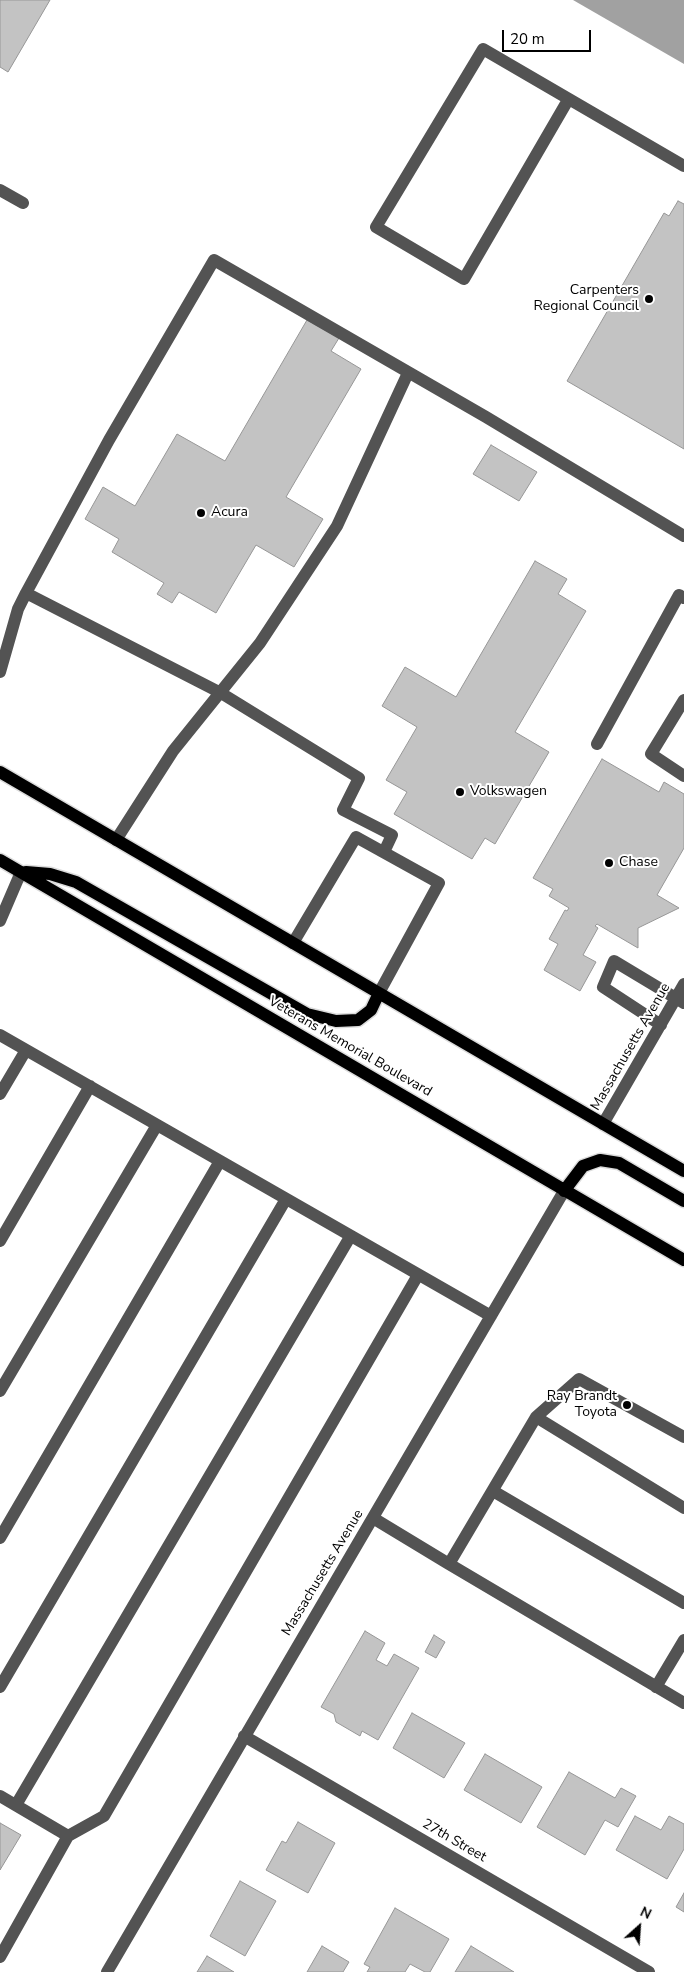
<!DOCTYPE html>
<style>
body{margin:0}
#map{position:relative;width:684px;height:1972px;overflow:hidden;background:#fff;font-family:"Nunito Sans",sans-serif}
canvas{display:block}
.north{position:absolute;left:614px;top:1902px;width:50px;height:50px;-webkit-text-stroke:4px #fff;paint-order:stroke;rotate:26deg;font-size:14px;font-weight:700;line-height:20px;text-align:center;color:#000}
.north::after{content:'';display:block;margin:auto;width:18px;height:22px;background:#000;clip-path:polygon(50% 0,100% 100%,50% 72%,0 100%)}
.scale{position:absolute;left:502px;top:30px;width:89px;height:22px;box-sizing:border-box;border:2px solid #000;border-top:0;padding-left:6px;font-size:15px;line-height:18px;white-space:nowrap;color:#000;-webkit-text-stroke:4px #fff;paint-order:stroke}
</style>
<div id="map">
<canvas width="684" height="1972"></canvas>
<div class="north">N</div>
<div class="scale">20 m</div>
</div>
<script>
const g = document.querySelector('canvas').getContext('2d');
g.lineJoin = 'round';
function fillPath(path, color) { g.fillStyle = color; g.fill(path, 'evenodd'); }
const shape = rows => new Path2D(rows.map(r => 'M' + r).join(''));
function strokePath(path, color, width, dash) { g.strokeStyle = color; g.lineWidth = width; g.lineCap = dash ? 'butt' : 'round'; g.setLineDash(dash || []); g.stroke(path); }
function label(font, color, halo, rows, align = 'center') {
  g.font = font + ' "Nunito Sans",sans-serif'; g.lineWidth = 4; g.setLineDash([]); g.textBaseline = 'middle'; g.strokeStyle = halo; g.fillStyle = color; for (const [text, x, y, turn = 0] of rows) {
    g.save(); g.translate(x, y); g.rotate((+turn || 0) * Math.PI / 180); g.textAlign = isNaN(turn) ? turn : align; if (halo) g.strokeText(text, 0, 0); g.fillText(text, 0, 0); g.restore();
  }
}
fillPath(shape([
 [573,0,684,0,684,64]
]), '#a1a1a1');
const building = shape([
 [0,0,50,0,8,72,0,67,0,0],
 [678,201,684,204,684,449,567,381,664,213,669,216,678,201],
 [307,320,339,338,331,351,361,369,286,497,323,519,294,567,256,545,216,613,179,592,172,603,157,594,164,583,112,552,119,539,85,519,103,487,135,506,177,434,225,461,307,320],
 [491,445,537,472,519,501,473,474,491,445],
 [535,561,567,579,558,594,586,611,515,732,549,752,495,844,485,838,472,859,394,814,407,792,386,780,417,727,382,706,405,667,456,697,535,561],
 [602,759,659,792,664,782,684,794,684,848,657,895,679,908,638,928,638,948,597,924,595,926,598,928,583,955,596,962,580,991,544,970,558,944,549,939,565,910,567,911,569,908,549,896,553,889,533,878,602,759],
 [365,1631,385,1643,376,1660,387,1666,394,1654,419,1668,378,1740,362,1731,360,1736,336,1722,334,1714,321,1707,365,1631],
 [434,1635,445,1642,436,1658,425,1652,434,1635],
 [412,1713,465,1743,444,1778,393,1748,412,1713],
 [485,1754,542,1787,521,1823,464,1790,485,1754],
 [569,1772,615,1798,621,1788,636,1796,618,1827,605,1820,585,1855,537,1827,569,1772],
 [635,1816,661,1830,669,1816,684,1824,684,1849,667,1879,616,1850,635,1816],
 [298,1822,335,1843,308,1893,266,1870,282,1841,286,1843,298,1822],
 [0,1823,21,1835,0,1870,0,1823],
 [240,1881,276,1901,245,1956,210,1936,240,1881],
 [684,1893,684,1912,676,1907,684,1893],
 [395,1908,449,1939,430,1972,425,1972,410,1964,405,1972,367,1972,370,1967,364,1964,395,1908],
 [322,1946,349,1962,343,1972,307,1972,322,1946],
 [471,1946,514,1972,455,1972,471,1946],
 [207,1956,234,1972,197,1972,207,1956]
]);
fillPath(building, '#c3c3c3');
strokePath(building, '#979797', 1);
const major = shape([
 [0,772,684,1171],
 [0,860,684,1260],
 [26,872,50,874,76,882,307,1014,336,1021,358,1020,371,1010,379,993],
 [564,1191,583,1166,600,1160,619,1163,684,1201]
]);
strokePath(major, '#dbdbdb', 15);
strokePath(shape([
 [568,100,464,279,376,227,483,49,684,166],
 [0,190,23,203],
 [26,593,221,693,359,778,343,810,392,835,384,852],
 [0,672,18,609,26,593,109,440,214,260,486,417,684,536],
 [684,700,651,754,684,776],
 [597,744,679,595,684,598],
 [116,840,173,751,260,643,337,526,408,373],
 [0,921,21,872],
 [293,943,356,837,439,883,379,993],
 [661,1025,603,987,614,961,684,1003],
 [0,1035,491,1316],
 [0,1094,26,1050],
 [603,1124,684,984],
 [0,1241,90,1086],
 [0,1391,157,1125],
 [536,1417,684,1508],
 [684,1437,579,1379,536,1417,449,1564,684,1703],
 [493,1491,684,1603],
 [373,1518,449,1564],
 [0,1538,220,1161],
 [0,1687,286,1199],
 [656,1687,684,1640],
 [244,1736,649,1972],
 [0,1796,68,1836],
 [16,1805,350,1237],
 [0,1957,68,1836,104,1816,418,1275],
 [107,1972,564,1191]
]), '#535353', 12);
strokePath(major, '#000', 12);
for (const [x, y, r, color] of [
 [649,299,5,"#000"],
 [201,513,5,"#000"],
 [460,792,5,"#000"],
 [609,863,5,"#000"],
 [627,1405,5,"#000"]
]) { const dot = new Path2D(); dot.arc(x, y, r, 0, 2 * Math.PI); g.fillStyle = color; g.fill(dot); strokePath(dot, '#fff', 2); }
label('14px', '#000', '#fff', [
 ["Carpenters",639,291,"right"],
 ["Regional Council",639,307,"right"],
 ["Acura",211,513],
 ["Volkswagen",470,792],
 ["Chase",619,863],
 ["Ray Brandt",617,1397,"right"],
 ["Toyota",617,1413,"right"]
], 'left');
label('14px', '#000', '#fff', [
 ["Veterans Memorial Boulevard",350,1047,30],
 ["Massachusetts Avenue",631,1047,-60],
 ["Massachusetts Avenue",323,1573,-59],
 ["27th Street",454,1841,30]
]);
</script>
